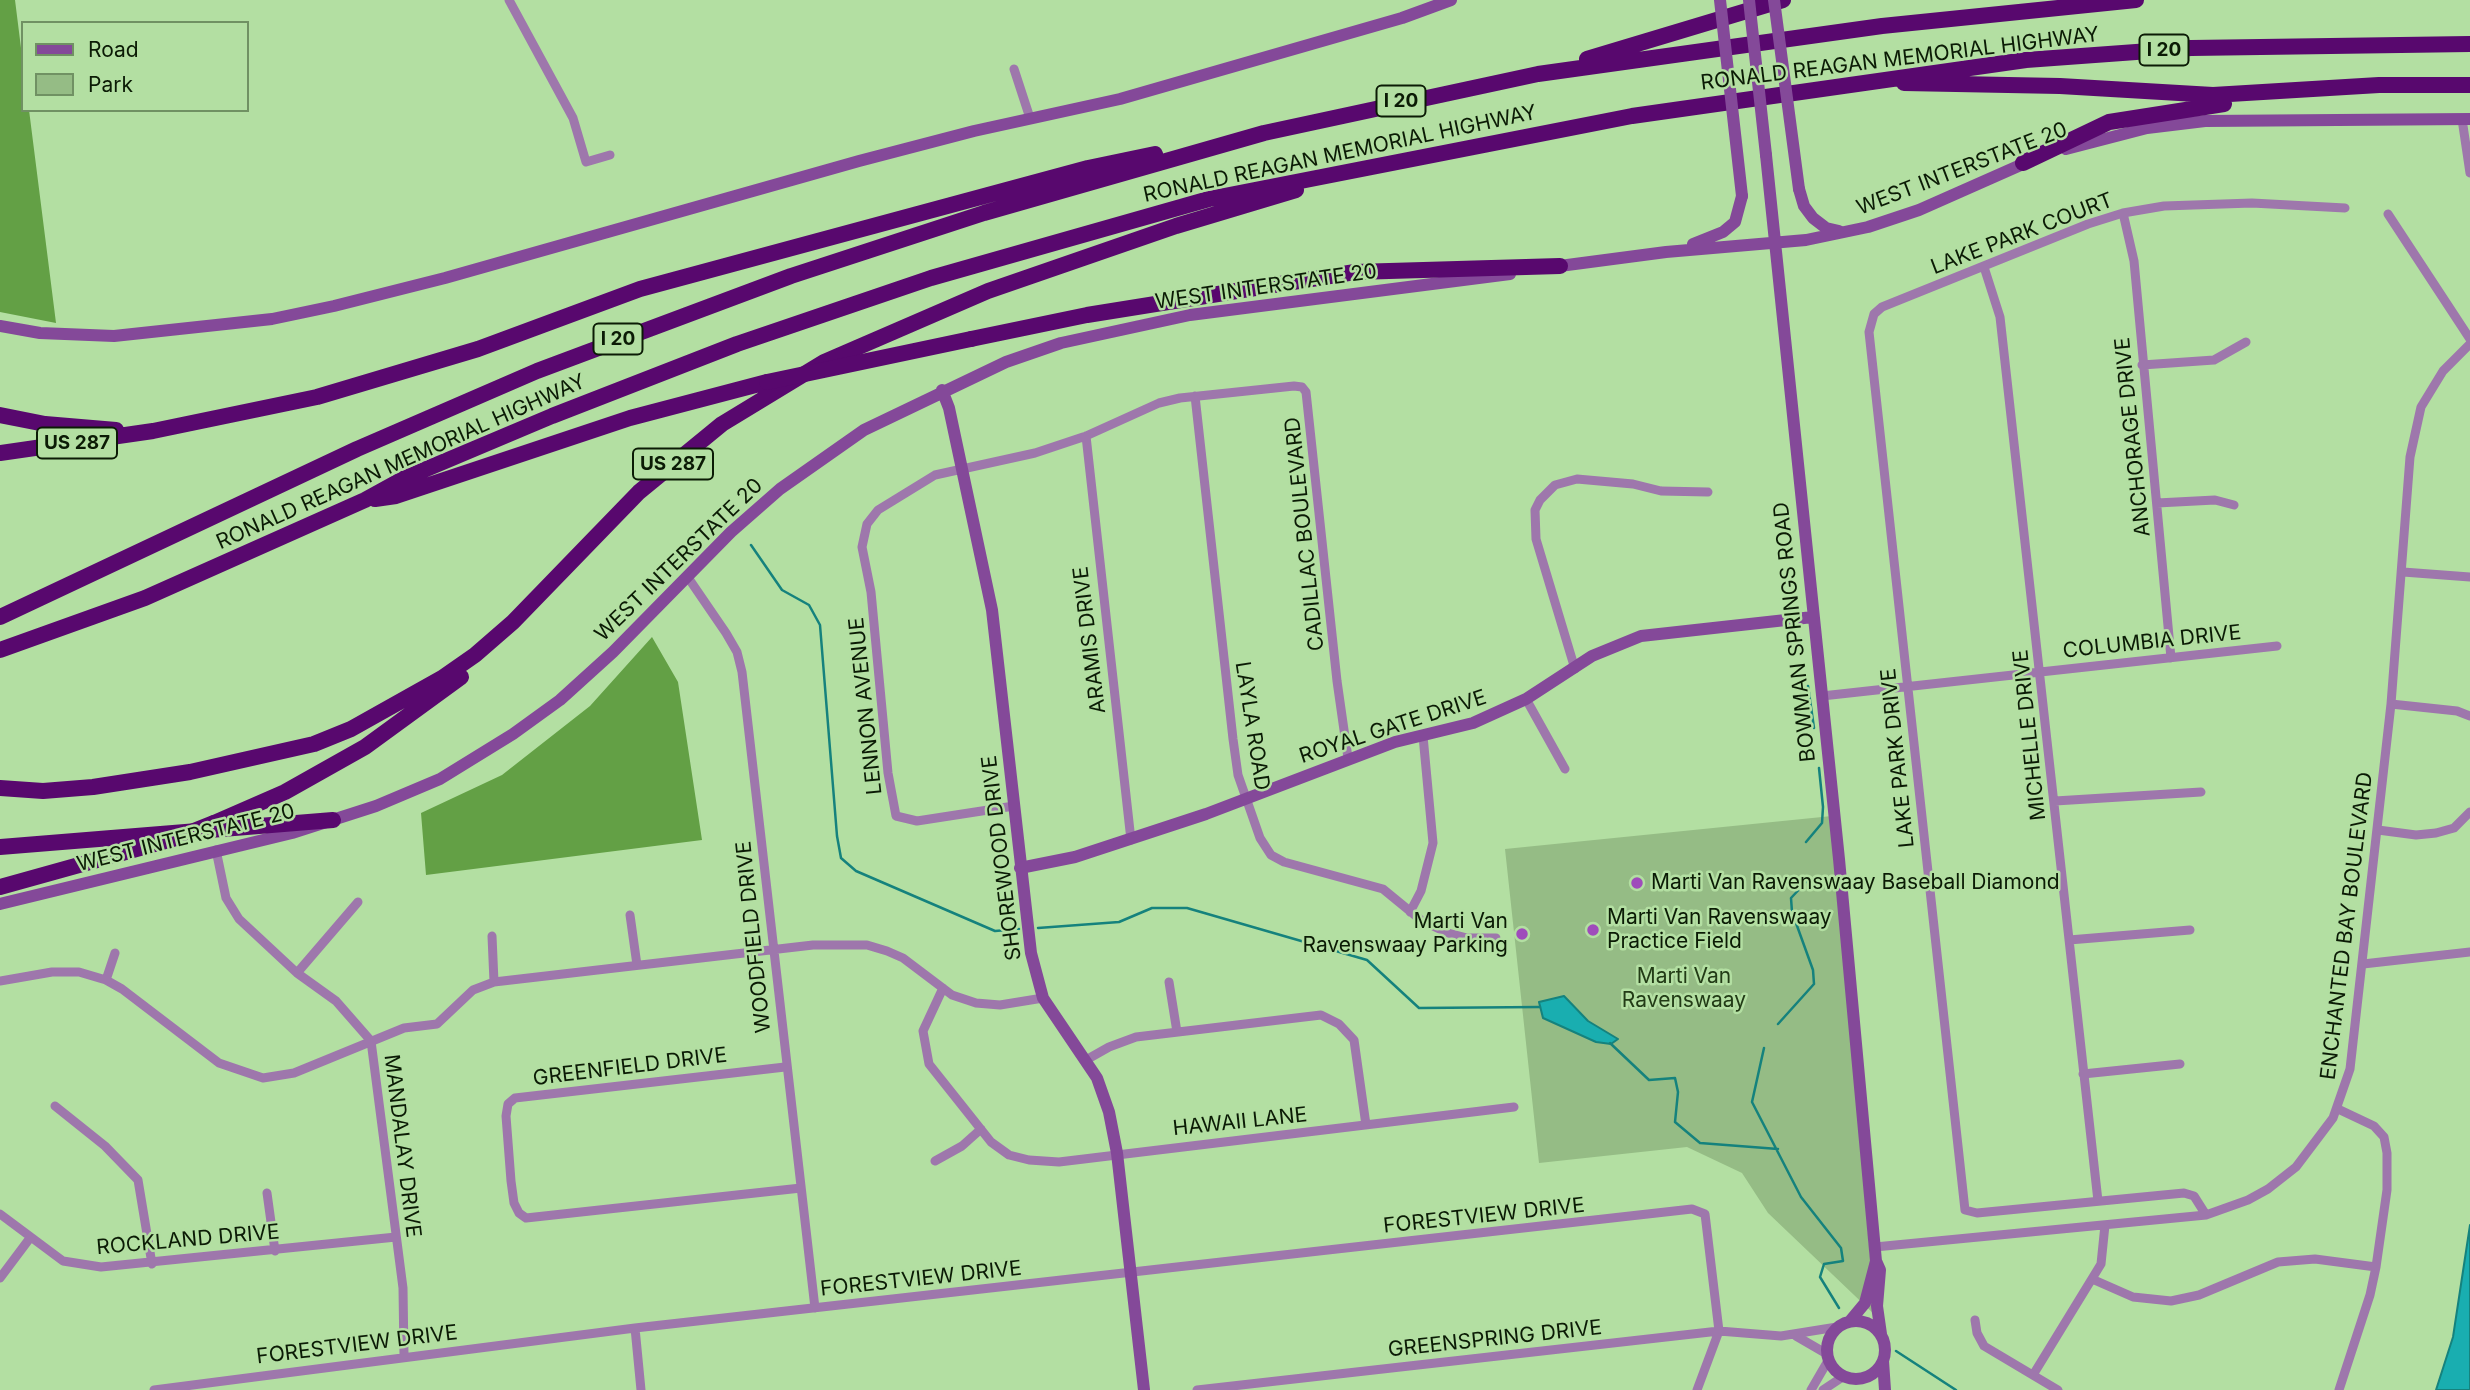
<!DOCTYPE html>
<style>
body{margin:0}
#map{position:relative;width:2470px;height:1390px;overflow:hidden;background:#b3dfa2;font-family:Inter,sans-serif}
canvas{display:block}
.legend{position:absolute;left:21px;top:21px;width:228px;height:91px;box-sizing:border-box;background:#b3dfa2;border:2px solid #709163;margin:0;padding:9px 12px;list-style:none;font-size:21px;color:#0b1b05}
.legend li{display:flex;align-items:center;gap:14px;height:35px}
.legend b{width:35px;border:2px solid #709163}
</style>
<div id="map">
<canvas width="2470" height="1390"></canvas>
<ul class="legend">
<li><b style="height:9px;background:#844999"></b>Road</li>
<li><b style="height:19px;background:#95bc85"></b>Park</li>
</ul>
</div>
<script>
const g = document.querySelector('canvas').getContext('2d');
g.lineJoin = 'round';
function fillPath(path, color) { g.fillStyle = color; g.fill(path, 'evenodd'); }
const shape = rows => new Path2D(rows.map(r => 'M' + r).join(''));
function strokePath(path, color, width, dash) { g.strokeStyle = color; g.lineWidth = width; g.lineCap = dash ? 'butt' : 'round'; g.setLineDash(dash || []); g.stroke(path); }
function label(font, color, halo, rows, align = 'center') {
  g.font = font + ' Inter,sans-serif'; g.lineWidth = 5; g.setLineDash([]); g.textBaseline = 'middle'; g.strokeStyle = halo; g.fillStyle = color; for (const [text, x, y, turn = 0] of rows) {
    g.save(); g.translate(x, y); g.rotate((+turn || 0) * Math.PI / 180); g.textAlign = isNaN(turn) ? turn : align; if (halo) g.strokeText(text, 0, 0); g.fillText(text, 0, 0); g.restore();
  }
}
fillPath(shape([
 [1832,816,1875,1315,1768,1213,1742,1173,1687,1147,1539,1163,1505,849]
]), '#95bc85');
fillPath(shape([
 [0,0,15,0,23,64,23,110,29,110,56,323,0,312],
 [652,637,678,682,702,840,426,875,421,813,502,775,590,706]
]), '#63a045');
const water = shape([
 [1564,996,1588,1021,1618,1039,1611,1044,1596,1042,1543,1018,1539,1002,1564,996],
 [2470,1225,2470,1390,2436,1390,2453,1337,2470,1225]
]);
fillPath(water, '#19aeb0');
strokePath(water, '#15827d', 2);
strokePath(shape([
 [751,545,782,590,809,605,820,625,837,836,841,858,856,871,995,931,1019,929],
 [1808,686,1814,728],
 [1806,842,1822,823,1823,807,1819,768],
 [1038,928,1119,922,1152,908,1187,908,1367,960,1419,1008,1540,1007],
 [1778,1024,1814,984,1813,970,1792,912,1791,898,1806,882],
 [1610,1043,1649,1080,1675,1078,1678,1092,1675,1122,1700,1143,1778,1149],
 [1764,1048,1752,1102,1801,1197,1841,1248,1843,1261,1824,1264,1820,1277,1839,1308],
 [1896,1351,1956,1390]
]), '#15827d', 2.5);
strokePath(shape([
 [509,0,573,118,586,162,610,155],
 [1014,69,1030,118],
 [2462,119,2470,173],
 [2123,213,2134,261,2171,658],
 [2388,214,2470,339],
 [1984,267,2000,317,2098,1201],
 [2142,365,2214,360,2246,342],
 [1195,396,1233,739,1238,775,1260,838,1271,855,1284,862,1383,889,1422,921,1448,933,1467,938,1496,938],
 [1086,436,1131,840],
 [2157,503,2215,500,2234,505],
 [2403,572,2470,577],
 [687,576,726,633,737,652,742,672,815,1308],
 [1575,669,1536,539,1535,510,1540,500,1555,485,1577,479,1633,484,1661,491,1708,492],
 [1822,696,2277,646],
 [1526,699,1565,769],
 [2391,704,2457,711,2470,716],
 [2055,801,2201,792],
 [1014,806,917,821,896,816,888,773,871,592,862,547,867,524,878,510,935,475,1035,453,1086,436,1159,403,1180,398,1294,386,1302,387,1306,392,1337,681,1348,758],
 [2378,830,2416,835,2436,833,2454,828,2470,812],
 [216,850,226,898,239,919,297,973,336,1001,371,1041,403,1288,404,1356],
 [1410,912,1421,891,1433,843,1423,736],
 [630,915,637,965],
 [492,936,494,982],
 [2069,940,2190,930],
 [2363,964,2470,952],
 [297,973,358,902],
 [106,980,115,953],
 [0,981,52,972,79,972,106,980,122,989,219,1063,263,1078,294,1073,404,1028,437,1024,473,990,494,982,813,945,867,945,887,951,903,958,952,995,976,1003,1000,1005,1043,998],
 [1169,982,1177,1032],
 [943,988,923,1031,929,1064,991,1142,1009,1155,1029,1160,1059,1162,1514,1107],
 [1086,1060,1109,1047,1136,1037,1321,1015,1339,1024,1354,1040,1366,1125],
 [785,1067,515,1098,508,1104,506,1116,511,1181,514,1203,519,1213,526,1218,801,1188],
 [2083,1074,2180,1064],
 [55,1106,105,1146,138,1180,152,1264],
 [2338,1109,2374,1126,2384,1137,2387,1153,2387,1190,2376,1267,2370,1295,2339,1390],
 [935,1161,962,1146,981,1129],
 [267,1193,275,1251],
 [0,1214,63,1261,101,1267,396,1237],
 [2206,1215,2194,1196,2184,1193,1977,1213,1965,1210,1869,332,1874,314,1882,307,2088,224,2123,213,2164,206,2252,203,2345,208],
 [1875,1247,2206,1215,2248,1200,2268,1189,2296,1167,2333,1118,2350,1069,2391,704,2410,457,2421,407,2443,371,2470,344],
 [0,1278,30,1238],
 [2092,1279,2133,1297,2171,1301,2199,1295,2278,1262,2315,1259,2376,1267],
 [1975,1320,1977,1333,1984,1346,2058,1390],
 [635,1328,641,1390],
 [1796,1336,1827,1354],
 [2033,1375,2101,1264,2105,1225],
 [154,1390,635,1328,1692,1209,1705,1214,1719,1331,1697,1390],
 [1197,1390,1719,1331,1781,1336,1837,1327],
 [1811,1390,1829,1359],
 [1823,1390,1844,1376]
]), '#9e77ac', 9);
strokePath(shape([
 [2066,149,2147,128,2205,121,2470,119],
 [1766,155,1839,859,1876,1261,1880,1270,1877,1306,1881,1334],
 [1799,189,1804,206,1813,218,1826,228,1839,231],
 [1693,244,1723,232,1735,222,1742,196],
 [1552,267,1666,252,1806,240,1868,227,1919,210,2032,160],
 [0,326,40,333,114,336,272,319,334,306,445,278,859,161,974,131,1120,99,1402,18,1451,0],
 [942,390,949,408,992,610,1031,953,1043,998,1097,1078,1109,1112,1117,1153,1144,1390],
 [1020,868,1075,857,1206,814,1395,742,1473,723,1526,699,1592,656,1641,636,1813,617],
 [0,904,292,833,376,806,440,779,513,734,560,700,613,652,731,532,780,489,864,430,1006,362,1061,343,1190,315,1510,274],
 '1827 1350a29 29 0 1 1 58 0a29 29 0 1 1-58 0Z',
 [1850,1321,1865,1303,1876,1261],
 [1883,1361,1885,1390]
]), '#844999', 12);
strokePath(shape([
 [1587,59,1783,0],
 [1904,83,2060,86,2213,95,2379,85,2470,85],
 [2023,163,2109,122,2224,104],
 [971,339,1087,315,1355,272,1560,266],
 [0,415,45,424,116,430],
 [0,453,153,431,317,397,478,349,640,289,1088,168,1155,154],
 [375,499,396,496,630,418,767,382],
 [0,617,357,449,537,371,791,276,984,213,1264,133,1538,74,1882,26,2136,0],
 [0,650,145,598,365,500,405,478,552,416,737,344,931,278,1209,199,1632,116,2026,60,2191,48,2470,44],
 [0,788,43,791,93,787,190,772,314,744,351,729,442,678,475,655,513,622,639,492,722,424,824,362,988,291,1176,226,1296,190],
 [214,823,285,792,365,747,461,677],
 [0,847,333,820],
 [0,887,176,838]
]), '#58086e', 16);
strokePath(shape([
 [1720,0,1742,196],
 [1749,0,1766,155],
 [1774,0,1799,189]
]), '#844999', 12);
strokePath(shape([
 [767,382,971,339],
 [179,837,214,823]
]), '#58086e', 16);
for (const [x, y, r, color] of [
 [1637,883,7,"#9f4cbb"],
 [1593,930,7,"#9f4cbb"],
 [1522,934,7,"#9f4cbb"]
]) { const dot = new Path2D(); dot.arc(x, y, r, 0, 2 * Math.PI); g.fillStyle = color; g.fill(dot); strokePath(dot, '#b3dfa2', 2.5); }
for (const [x, y, w] of [
 [2164,50,49],
 [1401,101,49],
 [618,339,49],
 [77,443,80],
 [673,464,80]
]) { const box = new Path2D(); box.roundRect(x - w / 2, y - 15.5, w, 31, 5); g.fillStyle = '#b3dfa2'; g.fill(box); strokePath(box, '#0b1b05', 2); }
label('bold 19px', '#0b1b05', null, [
 ["I 20",2164,50],
 ["I 20",1401,101],
 ["I 20",618,339],
 ["US 287",77,443],
 ["US 287",673,464]
]);
label('21px', '#0b1b05', '#b3dfa2', [
 ["RONALD REAGAN MEMORIAL HIGHWAY",1900,59,-7],
 ["RONALD REAGAN MEMORIAL HIGHWAY",1340,154,-12],
 ["WEST INTERSTATE 20",1962,169,-21],
 ["LAKE PARK COURT",2022,234,-21],
 ["WEST INTERSTATE 20",1266,287,-8],
 ["ANCHORAGE DRIVE",2133,437,-96],
 ["RONALD REAGAN MEMORIAL HIGHWAY",401,462,-24],
 ["CADILLAC BOULEVARD",1305,534,-96],
 ["WEST INTERSTATE 20",679,560,-44],
 ["BOWMAN SPRINGS ROAD",1795,632,-96],
 ["ARAMIS DRIVE",1090,640,-97],
 ["COLUMBIA DRIVE",2152,642,-6],
 ["LENNON AVENUE",866,706,-96],
 ["LAYLA ROAD",1252,726,81],
 ["ROYAL GATE DRIVE",1393,727,-18],
 ["MICHELLE DRIVE",2030,735,-96],
 ["LAKE PARK DRIVE",1898,758,-96],
 ["WEST INTERSTATE 20",186,838,-14],
 ["SHOREWOOD DRIVE",1002,858,-97],
 ["ENCHANTED BAY BOULEVARD",2347,926,-83],
 ["WOODFIELD DRIVE",754,937,-96],
 ["GREENFIELD DRIVE",630,1067,-7],
 ["HAWAII LANE",1240,1122,-6],
 ["MANDALAY DRIVE",402,1146,83],
 ["FORESTVIEW DRIVE",1484,1216,-6],
 ["ROCKLAND DRIVE",188,1240,-5],
 ["FORESTVIEW DRIVE",921,1279,-6],
 ["GREENSPRING DRIVE",1495,1339,-6],
 ["FORESTVIEW DRIVE",357,1345,-7]
]);
label('21px', '#0b1b05', '#b3dfa2', [
 ["Marti Van Ravenswaay Baseball Diamond",1651,883],
 ["Marti Van Ravenswaay",1607,918],
 ["Practice Field",1607,942],
 ["Marti Van",1508,922,"right"],
 ["Ravenswaay Parking",1508,946,"right"]
], 'left');
label('21px', '#223b16', '#b3dfa2', [
 ["Marti Van",1684,977],
 ["Ravenswaay",1684,1001]
]);
</script>
